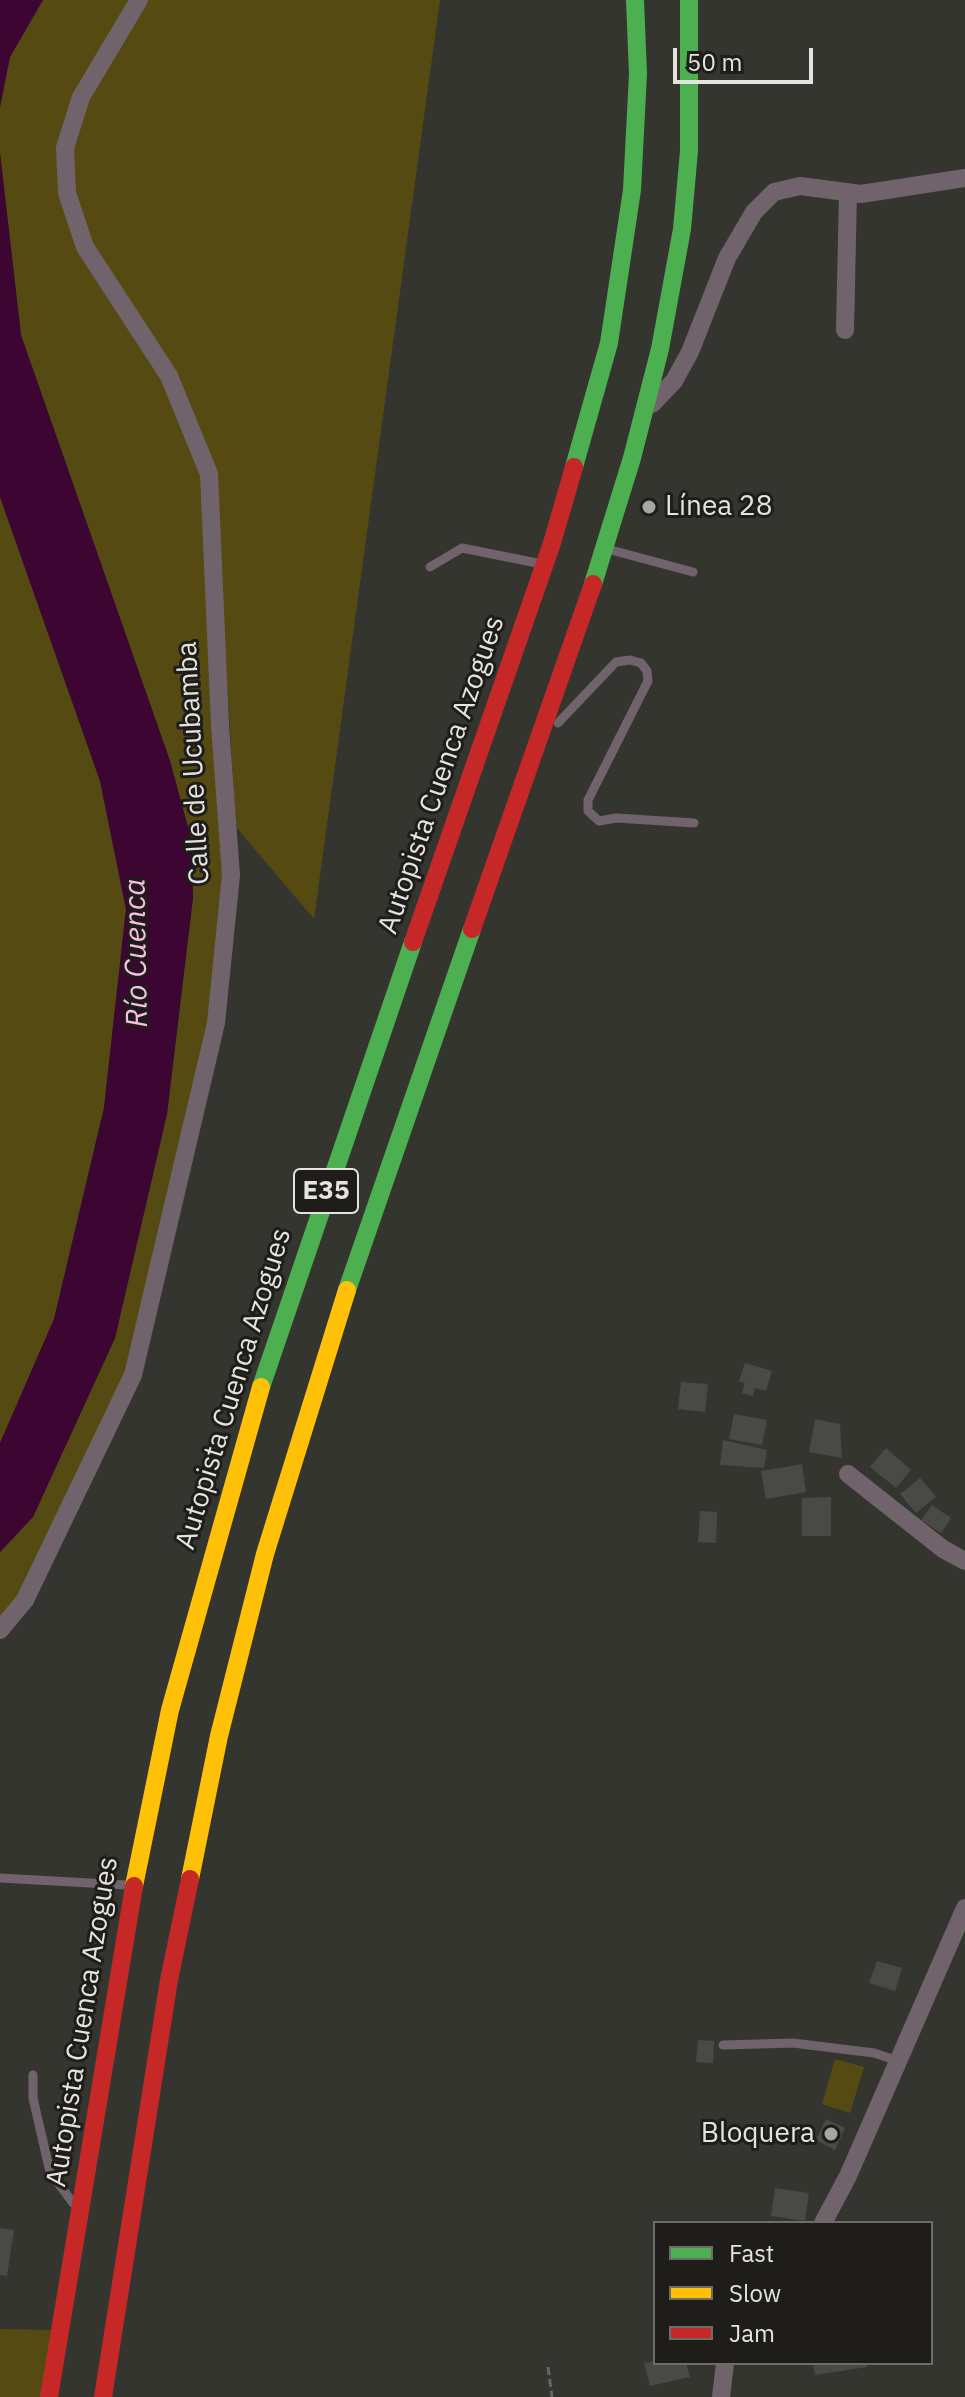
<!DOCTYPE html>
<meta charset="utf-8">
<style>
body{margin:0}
#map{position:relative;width:965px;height:2397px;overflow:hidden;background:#353530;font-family:"IBM Plex Sans",sans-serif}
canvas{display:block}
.legend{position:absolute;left:653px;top:2221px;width:280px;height:144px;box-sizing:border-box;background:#1e1d1a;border:2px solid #6d6c69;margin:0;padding:10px 14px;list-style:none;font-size:24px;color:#e4e3df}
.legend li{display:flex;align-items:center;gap:16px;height:40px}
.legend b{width:40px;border:2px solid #6d6c69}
.scale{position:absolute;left:673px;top:48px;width:140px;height:36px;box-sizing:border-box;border:4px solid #e4e3df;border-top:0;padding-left:10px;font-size:24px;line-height:28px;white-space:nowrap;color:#e4e3df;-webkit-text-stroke:6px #1e1d1a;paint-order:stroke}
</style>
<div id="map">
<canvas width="965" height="2397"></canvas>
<ul class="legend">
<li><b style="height:10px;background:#4caf50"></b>Fast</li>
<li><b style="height:10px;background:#ffc107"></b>Slow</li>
<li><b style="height:10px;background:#c62828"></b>Jam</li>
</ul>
<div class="scale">50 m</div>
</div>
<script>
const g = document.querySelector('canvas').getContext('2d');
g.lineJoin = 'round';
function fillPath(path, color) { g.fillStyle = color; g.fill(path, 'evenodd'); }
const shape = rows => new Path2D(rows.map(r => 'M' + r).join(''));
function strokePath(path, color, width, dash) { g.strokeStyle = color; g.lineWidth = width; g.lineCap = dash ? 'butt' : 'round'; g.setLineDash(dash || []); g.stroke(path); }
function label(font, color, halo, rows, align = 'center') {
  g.font = font + ' "IBM Plex Sans",sans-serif'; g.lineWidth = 6; g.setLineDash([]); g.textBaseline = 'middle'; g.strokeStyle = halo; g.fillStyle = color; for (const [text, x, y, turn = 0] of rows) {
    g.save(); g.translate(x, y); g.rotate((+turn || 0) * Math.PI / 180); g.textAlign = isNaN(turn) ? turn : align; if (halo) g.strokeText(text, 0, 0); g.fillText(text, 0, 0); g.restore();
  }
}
fillPath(shape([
 [43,0,139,0,65,148,85,247,169,376,209,474,231,875,216,1023,133,1375,0,1630,0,1552,33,1517,115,1338,167,1114,193,898,192,842,170,761,21,335,0,153,0,107,10,57],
 [148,0,440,0,314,919,236,827,214,474,90,246,73,189,71,150,88,100],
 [0,497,100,781,126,909,104,1107,54,1319,0,1443],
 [835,2059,864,2067,850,2113,822,2104],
 [0,2329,52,2330,41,2397,0,2397]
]), '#554b12');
fillPath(shape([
 [0,0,43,0,10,57,0,107],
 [0,153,21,335,170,761,192,842,193,898,167,1114,115,1338,33,1517,0,1552,0,1443,54,1319,104,1108,126,909,100,781,0,497]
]), '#3c0532');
fillPath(shape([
 [745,1363,772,1371,766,1391,755,1388,753,1396,742,1393,745,1383,739,1381],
 [681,1382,708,1384,705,1412,678,1409],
 [734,1414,767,1420,762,1445,729,1439],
 [815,1419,840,1424,842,1458,809,1452],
 [723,1440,767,1450,764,1468,720,1465],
 [886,1448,911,1470,896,1488,870,1467],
 [802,1464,806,1492,766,1499,761,1471],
 [920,1478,936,1497,916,1513,900,1494],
 [831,1497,831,1536,802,1536,802,1498],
 [932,1505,951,1518,941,1533,921,1520],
 [700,1511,717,1512,716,1543,698,1542],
 [877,1961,902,1968,895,1991,869,1983],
 [698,2040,714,2041,713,2063,696,2062],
 [826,2119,845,2128,835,2150,816,2140],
 [775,2188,809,2193,805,2221,771,2216],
 [0,2228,14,2230,7,2276,0,2275],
 [655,2361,686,2363,690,2377,650,2386,644,2363],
 [813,2363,867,2363,867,2367,815,2375]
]), '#494945');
strokePath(shape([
 [548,2367,552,2397]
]), '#6b6367', 3, [8, 4]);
strokePath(shape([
 [611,550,693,572],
 [430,567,462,548,537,563],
 [558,723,616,662,630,660,641,663,647,671,648,681,588,800,588,811,599,821,616,818,694,823],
 [0,1878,126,1885],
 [723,2045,793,2043,874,2053,898,2061],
 [33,2075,33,2098,50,2172,73,2203]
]), '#71636c', 9);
strokePath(shape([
 [845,330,848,192],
 [652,404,674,381,690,352,727,258,754,212,774,192,800,186,861,194,965,178],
 [848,1474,943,1549,965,1561],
 [0,1630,25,1600,133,1375,216,1023,231,875,220,725,209,474,169,376,85,247,67,193,65,148,81,97,139,0],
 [823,2223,848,2176,965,1908],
 [721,2397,725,2363]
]), '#71636c', 18);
strokePath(shape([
 [574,467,609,343,632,190,638,74,635,0],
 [593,584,632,458,660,349,682,229,689,151,689,0],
 [347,1290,472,929],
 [261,1387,413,942]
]), '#4caf50', 18);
strokePath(shape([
 [190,1879,219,1736,265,1554,347,1290],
 [134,1886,170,1710,261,1387]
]), '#ffc107', 18);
strokePath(shape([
 [472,929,593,584],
 [413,942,552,543,574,467],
 [49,2397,134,1886],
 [103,2397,169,1980,190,1879]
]), '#c62828', 18);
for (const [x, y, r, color] of [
 [649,507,8,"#a7a6a2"],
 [831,2134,8,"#a7a6a2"]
]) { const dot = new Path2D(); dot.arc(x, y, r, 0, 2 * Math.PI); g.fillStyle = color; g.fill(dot); strokePath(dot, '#1e1d1a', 3); }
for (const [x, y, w] of [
 [326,1191,64]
]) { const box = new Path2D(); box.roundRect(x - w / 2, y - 22, w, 44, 6); g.fillStyle = '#1e1d1a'; g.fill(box); strokePath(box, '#e4e3df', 2); }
label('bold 26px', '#e4e3df', null, [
 ["E35",326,1191]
]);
label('28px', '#e4e3df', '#1e1d1a', [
 ["Línea 28",665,507],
 ["Bloquera",815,2134,"right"]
], 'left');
label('28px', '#e4e3df', '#1e1d1a', [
 ["Calle de Ucubamba",194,763,-93],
 ["Autopista Cuenca Azogues",442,775,-71],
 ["Autopista Cuenca Azogues",234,1389,-73],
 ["Autopista Cuenca Azogues",83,2022,-81]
]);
label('italic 30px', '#f9bee8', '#1e1d1a', [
 ["Río Cuenca",137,953,-91]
]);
</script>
